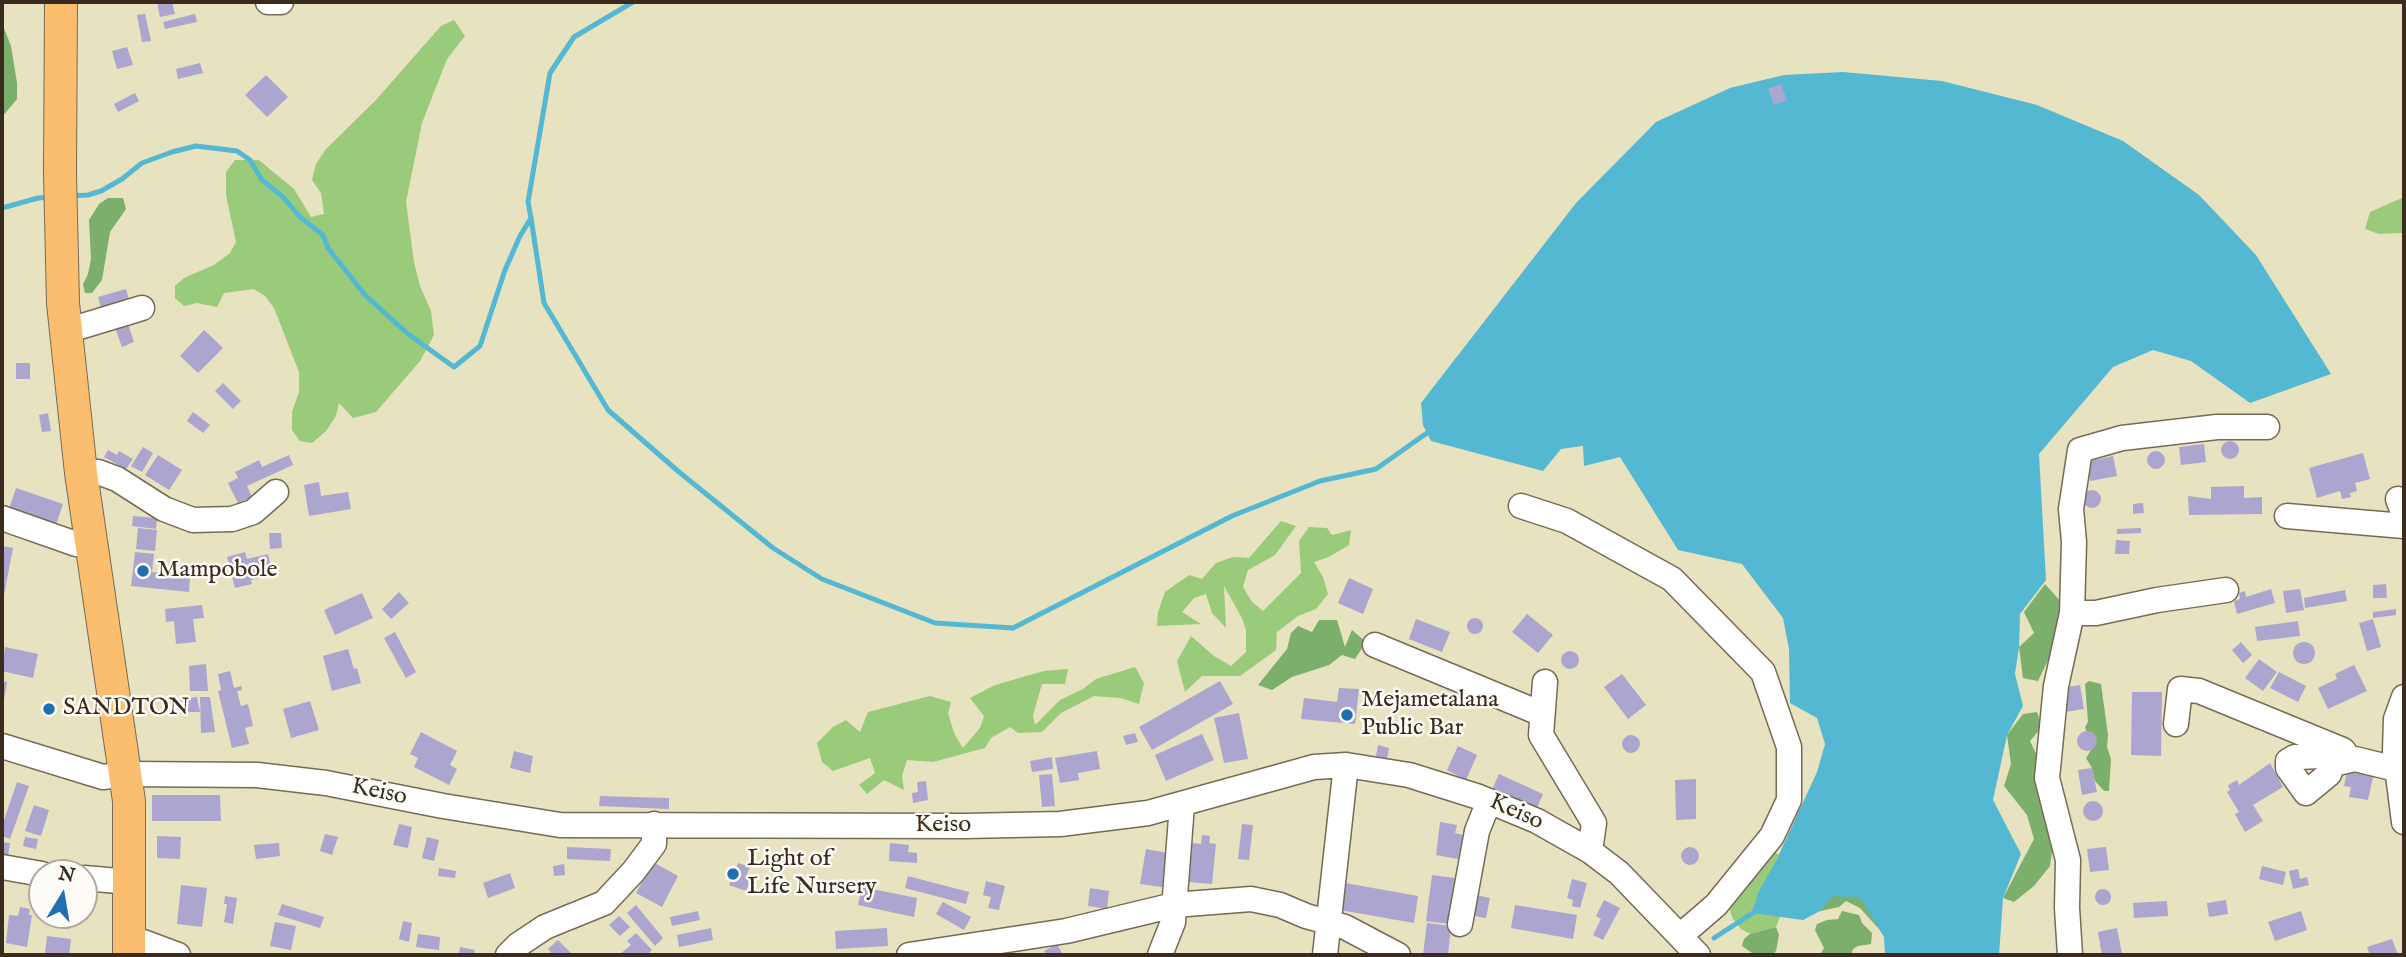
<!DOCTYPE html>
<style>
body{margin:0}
#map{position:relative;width:2406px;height:957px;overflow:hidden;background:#e7e2bf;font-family:"IM FELL English",serif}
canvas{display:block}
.frame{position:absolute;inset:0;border:4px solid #3b2a1e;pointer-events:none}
.north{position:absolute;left:28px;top:859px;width:70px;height:70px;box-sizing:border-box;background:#fdfcf7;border:2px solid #afa8a0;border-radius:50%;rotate:11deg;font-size:19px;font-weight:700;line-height:28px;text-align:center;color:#3b2a1e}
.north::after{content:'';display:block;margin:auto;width:24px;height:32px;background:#1f6fb2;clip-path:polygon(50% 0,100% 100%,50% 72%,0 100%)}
</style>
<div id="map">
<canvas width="2406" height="957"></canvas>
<div class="frame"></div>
<div class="north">N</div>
</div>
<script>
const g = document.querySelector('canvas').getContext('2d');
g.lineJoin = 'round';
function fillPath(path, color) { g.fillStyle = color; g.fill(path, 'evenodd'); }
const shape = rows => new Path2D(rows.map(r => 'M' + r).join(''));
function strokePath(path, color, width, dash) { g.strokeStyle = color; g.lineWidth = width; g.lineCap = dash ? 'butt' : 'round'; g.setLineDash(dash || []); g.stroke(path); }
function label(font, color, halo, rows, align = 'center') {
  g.font = font + ' "IM FELL English",serif'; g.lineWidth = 5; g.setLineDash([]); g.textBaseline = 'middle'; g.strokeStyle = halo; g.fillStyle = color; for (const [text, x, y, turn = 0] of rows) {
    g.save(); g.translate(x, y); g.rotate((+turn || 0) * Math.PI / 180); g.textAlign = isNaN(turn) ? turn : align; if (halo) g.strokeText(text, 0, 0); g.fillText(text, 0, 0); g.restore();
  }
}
fillPath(shape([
 [454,20,465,36,447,59,422,123,406,202,414,262,420,286,431,311,434,335,420,361,376,412,353,418,339,403,336,416,326,431,312,443,300,441,292,430,292,412,299,392,299,372,274,308,265,296,254,289,224,293,217,307,197,303,184,306,175,298,175,286,184,278,214,265,230,253,236,242,226,195,226,172,235,160,259,160,294,189,311,217,324,214,321,193,312,180,316,164,326,149,375,101,441,26],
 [2404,197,2404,233,2379,234,2365,229,2370,212],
 [1281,521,1296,526,1275,555,1248,570,1243,587,1252,602,1263,611,1301,573,1299,541,1309,527,1327,528,1332,535,1351,530,1349,545,1329,557,1314,562,1323,577,1328,594,1316,609,1298,616,1277,632,1276,650,1240,676,1202,676,1185,692,1177,661,1191,636,1214,656,1231,666,1246,652,1246,630,1242,618,1224,586,1226,628,1212,613,1206,594,1194,598,1182,612,1201,624,1157,626,1158,612,1165,592,1189,575,1202,579,1216,563,1233,557,1249,558],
 [1135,667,1144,683,1139,704,1120,698,1094,696,1061,713,1042,732,1018,733,1010,727,991,738,985,748,933,762,907,760,902,776,904,790,884,780,867,794,859,785,875,773,870,758,833,771,822,762,817,743,833,727,846,720,860,732,868,712,930,696,951,702,948,714,955,735,963,748,980,728,984,716,970,698,995,685,1044,671,1068,669,1065,684,1042,684,1033,715,1035,725,1060,700,1083,689,1096,679],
 [1773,853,1779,854,1776,861,1781,914,1776,927,1750,934,1741,929,1733,919,1730,911,1732,900]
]), '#9acb7b');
fillPath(shape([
 [2,23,11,46,17,83,17,99,2,117],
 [108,198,123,198,126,209,110,232,102,280,92,293,85,293,83,284,88,274,91,259,89,220,99,204],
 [2045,584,2062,603,2050,656,2038,681,2023,678,2019,647,2034,633,2024,612],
 [1319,620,1337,620,1345,647,1352,630,1366,642,1355,659,1342,655,1329,665,1292,677,1272,690,1258,685,1287,649,1291,633,1298,626,1312,632],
 [2089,681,2101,684,2108,735,2107,747,2111,759,2109,791,2104,791,2095,781,2092,768,2086,758,2096,742,2094,734,2086,731,2085,727,2088,722,2085,684],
 [2037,712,2042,727,2030,741,2040,762,2054,838,2050,866,2034,886,2014,902,2003,898,2034,839,2027,815,2004,786,2011,764,2007,735,2023,714],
 [1858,884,1879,929,1860,908,1846,901,1839,907,1820,911,1816,900],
 [1842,911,1859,915,1862,923,1872,933,1871,944,1858,946,1853,949,1851,955,1820,955,1824,948,1815,930,1817,924,1827,920,1838,919],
 [1776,927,1779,935,1776,951,1772,955,1755,955,1742,946,1744,939,1750,934]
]), '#7baf6b');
fillPath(shape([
 [1843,72,1942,81,2037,105,2123,141,2199,195,2256,255,2331,374,2250,403,2191,361,2153,350,2113,367,2039,454,2046,580,2020,614,2019,647,2015,674,2023,706,2007,735,1993,800,2021,854,2003,898,1999,955,1885,955,1884,937,1860,898,1833,896,1820,911,1803,920,1752,913,1758,893,1776,861,1817,772,1825,744,1817,718,1790,703,1789,649,1783,618,1742,564,1678,550,1620,457,1584,466,1583,446,1561,449,1543,471,1431,441,1423,425,1421,403,1576,203,1656,122,1730,88,1784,75]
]), '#55b8d3');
strokePath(shape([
 [70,196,88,195,101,191,122,179,142,163,172,152,196,146,237,151,250,160,262,180,283,197,300,217,323,235,328,248,365,295,408,334,454,367,480,346,505,270,520,236,531,218,528,202,550,73,574,37,633,2],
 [2,208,38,198,50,197],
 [531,218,544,303,608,410,679,472,773,548,822,579,935,623,1013,628,1232,516,1320,481,1376,469,1427,433,1433,432],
 [1714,938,1756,911]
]), '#55b8d3', 5);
fillPath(shape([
 [157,2,172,2,175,14,160,17],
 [145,14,151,41,142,42,137,15],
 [195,14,197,22,165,29,163,22],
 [127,47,133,65,117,69,112,51],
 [200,63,203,73,178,79,176,69],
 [266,75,288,97,267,117,245,95],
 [1781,84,1787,100,1774,105,1768,89],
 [135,93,139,101,118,112,114,104],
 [126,289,129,300,101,308,98,297],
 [128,324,134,342,122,347,115,328],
 [204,330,223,348,198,373,180,356],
 [16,363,30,363,30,379,16,379],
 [223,383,241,401,233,409,215,391],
 [193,412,210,425,203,433,187,421],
 [48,413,51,431,42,432,39,415],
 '2221 450a9 9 0 1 1 18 0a9 9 0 1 1-18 0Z',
 [2204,444,2206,462,2181,465,2179,447],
 [143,447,153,453,142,472,131,466],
 [108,450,117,455,119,451,133,459,126,469,104,457],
 '2147 460a9 9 0 1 1 18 0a9 9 0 1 1-18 0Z',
 [2363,453,2370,479,2355,483,2357,491,2350,493,2351,497,2342,499,2340,491,2317,498,2309,468],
 [158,455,182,470,169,490,145,475],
 [289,455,293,465,247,486,252,497,238,503,228,483,238,478,235,472,259,460,262,467],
 [2113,456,2117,476,2090,481,2086,462],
 [319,482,321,496,348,492,351,509,309,516,304,485],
 [2244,486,2244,498,2262,497,2262,514,2189,515,2188,496,2211,499,2211,487],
 [16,488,63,504,56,525,9,509],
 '2083 499a9 9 0 1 1 18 0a9 9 0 1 1-18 0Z',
 [2143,503,2144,513,2133,514,2133,504],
 [133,516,157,518,156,529,132,526],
 [138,528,157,530,155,551,136,549],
 [2141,528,2141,533,2117,534,2117,529],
 [269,533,281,533,282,548,270,549],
 [2116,540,2130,541,2129,554,2115,554],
 [2,546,13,548,3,600,2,600],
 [135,552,154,554,152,572,190,576,189,592,131,586],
 [245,552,247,559,268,554,273,575,251,580,252,584,235,588,227,557],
 [1349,578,1373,589,1363,614,1338,603],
 [2386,584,2387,598,2373,598,2373,585],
 [2271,589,2275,603,2237,614,2234,601,2240,599,2239,593,2245,591,2246,597],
 [2300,589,2304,610,2286,613,2283,591],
 [2345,590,2347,601,2305,608,2304,598],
 [399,592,409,603,391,619,382,609],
 [362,593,373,618,335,635,324,610],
 [202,605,204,618,193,619,196,642,176,644,174,621,166,622,165,609],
 [2396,609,2396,615,2373,618,2373,612],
 [1527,614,1553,635,1538,653,1512,632],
 '1467 626a8 8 0 1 1 16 0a8 8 0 1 1-16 0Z',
 [1416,619,1450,632,1442,652,1409,639],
 [2373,619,2381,647,2367,651,2359,623],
 [2298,621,2300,636,2257,641,2255,627],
 [395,632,416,672,406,678,384,638],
 [2241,642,2252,655,2243,663,2232,650],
 '2293 653a11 11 0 1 1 22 0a11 11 0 1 1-22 0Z',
 [5,647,38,654,33,678,2,671],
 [348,649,354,669,357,668,361,683,332,691,323,656],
 '1561 660a9 9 0 1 1 18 0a9 9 0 1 1-18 0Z',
 [2259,659,2277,672,2263,691,2245,678],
 [206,664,208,691,190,691,189,666],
 [2354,665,2367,691,2328,709,2318,688,2337,679,2335,674],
 [230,671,234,688,241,686,242,690,237,691,241,706,248,704,253,726,245,728,249,744,232,748,218,691,221,690,218,674],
 [2279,672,2306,686,2298,702,2270,688],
 [1622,674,1646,705,1628,719,1604,687],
 [2,681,7,682,3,705,2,705],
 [1220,681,1233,704,1152,750,1139,727],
 [2080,685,2084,709,2065,712,2062,688],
 [1339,688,1359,689,1355,724,1301,719,1304,698,1337,702],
 [2132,692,2162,692,2161,756,2131,755],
 [197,697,200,712,182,712,179,699],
 [200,697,210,697,215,732,201,733],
 [310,701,319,730,291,738,283,709],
 [1239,713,1248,759,1224,763,1214,718],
 '2077 741a10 10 0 1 1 20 0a10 10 0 1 1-20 0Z',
 [421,732,457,751,450,765,457,769,449,785,414,767,418,758,410,754],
 [1135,733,1138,742,1126,745,1123,736],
 [1202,734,1214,760,1166,781,1155,755],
 '1622 744a9 9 0 1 1 18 0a9 9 0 1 1-18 0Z',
 [1378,745,1389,748,1387,759,1376,756],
 [1458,746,1477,755,1466,780,1447,770],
 [514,751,533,756,530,773,510,768],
 [1097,751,1100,769,1078,773,1079,780,1060,783,1055,758],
 [1052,757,1053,769,1032,772,1030,761],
 [2270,763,2283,787,2253,805,2263,821,2245,832,2235,814,2239,812,2227,792,2230,790,2228,785,2237,780,2239,785],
 [2348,767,2374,772,2368,800,2349,797,2351,787,2344,786],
 [2092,768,2097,792,2082,795,2078,770],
 [1052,774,1055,806,1042,807,1039,775],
 [1499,774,1543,794,1536,810,1492,790],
 [1696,779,1696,819,1676,820,1675,780],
 [926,781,928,800,913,803,912,793,918,792,917,782],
 [17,782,29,786,10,839,2,836,2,826],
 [152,795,220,795,221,821,152,821],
 [600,796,669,798,669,809,599,806],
 '2083 811a10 10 0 1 1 20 0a10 10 0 1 1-20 0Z',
 [34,805,49,810,41,836,25,831],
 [1440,822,1457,825,1455,833,1463,835,1458,859,1436,855],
 [399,824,412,827,408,848,393,845],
 [1242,824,1253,825,1249,860,1238,859],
 [325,834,338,837,332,855,320,851],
 [1202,835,1210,836,1209,843,1216,844,1212,884,1189,882,1192,843,1201,844],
 [157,836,181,837,180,859,157,858],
 [25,837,38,839,36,849,23,846],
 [427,837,439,840,434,861,422,858],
 [2,842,10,843,8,856,2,855],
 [279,843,280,856,256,859,254,845],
 [890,843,909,845,908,852,917,853,917,863,889,861],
 [567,847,611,849,610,861,567,859],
 [2106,847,2109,870,2090,872,2087,849],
 '1681 856a9 9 0 1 1 18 0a9 9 0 1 1-18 0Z',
 [1146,849,1168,853,1162,887,1140,884],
 [653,862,678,876,662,907,636,893],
 [738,863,750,867,746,876,752,878,746,891,729,885],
 [564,864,565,875,554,876,553,866],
 [2262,866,2286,872,2283,885,2259,879],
 [439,868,456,871,455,878,438,876],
 [2298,869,2300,879,2307,877,2309,885,2293,889,2289,871],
 [510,873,515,888,488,898,483,883],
 [1432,875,1455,878,1450,924,1426,921],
 [908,876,969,892,966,904,905,888],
 [1572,879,1587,883,1580,908,1572,906,1573,900,1567,898],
 [986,881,1005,886,999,910,988,908,991,897,983,895],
 [1345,883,1418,896,1414,923,1340,910],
 [181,885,207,888,202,927,177,924],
 [862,887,917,898,914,917,858,905],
 [1090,888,1109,891,1107,909,1088,906],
 '2095 897a8 8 0 1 1 16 0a8 8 0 1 1-16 0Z',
 [1471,894,1490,898,1486,918,1467,915],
 [225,896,237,898,233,924,224,922,227,904,224,904],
 [1604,900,1620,908,1603,940,1593,935,1601,919,1596,916],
 [2226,900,2228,914,2209,917,2207,903],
 [2167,901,2168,916,2134,918,2133,903],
 [943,902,971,917,964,930,936,914],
 [282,904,324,917,320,928,278,915],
 [636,905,663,938,655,946,627,913],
 [1515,905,1577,915,1573,939,1511,928],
 [20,907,30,909,29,915,32,915,27,947,6,943,9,915,18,916],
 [698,911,700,920,672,926,670,917],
 [2301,911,2307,930,2275,941,2268,922],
 [619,916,630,927,620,936,609,925],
 [403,921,412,923,409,942,399,939],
 [275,922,296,926,291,950,270,946],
 [1427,923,1451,926,1448,955,1423,955],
 [711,928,713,940,679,947,677,935],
 [887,928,888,946,836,949,835,931],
 [2117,928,2122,954,2102,955,2098,932],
 [636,933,652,950,647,955,619,955,631,945,627,941],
 [418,934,440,937,439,950,416,947],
 [47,936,71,939,69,955,45,953],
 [2392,939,2398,955,2370,955,2367,947],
 [558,940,573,955,553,955,548,949],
 [1057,944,1063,955,1046,955,1044,951],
 [460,947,475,950,474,955,459,955]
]), '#aca5cf');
const minor = shape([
 [268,2,281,2],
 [66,331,142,308],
 [81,473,98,472,117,479,164,509,193,520,232,519,253,512,276,492],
 [2398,499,2404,515],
 [1521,506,1567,521,1672,579,1763,672,1789,747,1789,800,1772,836,1716,905,1680,936],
 [2287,516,2404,526],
 [2,518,76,544,93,544],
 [2072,613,2096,613,2157,600,2226,590],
 [1375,645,1542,714],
 [1545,682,1541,735,1594,823,1590,851],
 [2404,697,2396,719,2395,751,2404,822],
 [2176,724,2180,689,2199,691,2343,750,2350,760],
 [2,746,103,777,126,774,257,775,326,783,443,806,560,825,965,826,1060,824,1148,813,1314,767,1346,765,1409,775,1479,797,1537,821,1590,851,1619,873,1698,955],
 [2333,764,2323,756,2295,757,2288,761,2288,768,2306,793,2329,774,2333,764,2355,759,2396,769],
 [2,867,42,874],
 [84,878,130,882],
 [1460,924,1477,831,1489,801],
 [129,942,143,942,178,955],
 [508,955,518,945,545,927,604,903,633,872,654,844,654,824],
 [909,955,1066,931,1174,905,1251,899,1280,905,1306,916,1345,927,1398,955],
 [1160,955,1173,922,1182,805],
 [1325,955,1346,765],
 [2070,955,2067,908,2068,860,2047,778,2056,686,2072,613,2074,542,2071,509,2080,450,2122,438,2217,427,2267,427]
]);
const major = shape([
 [61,2,60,173,63,303,81,473,129,801,129,955]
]);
strokePath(minor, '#776a56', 27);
strokePath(major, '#776a56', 34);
strokePath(minor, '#fff', 24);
strokePath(major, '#fbbe6e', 32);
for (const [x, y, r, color] of [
 [143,571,7,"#1f6fb2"],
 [49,709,7,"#1f6fb2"],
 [1347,715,7,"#1f6fb2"],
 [733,874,7,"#1f6fb2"]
]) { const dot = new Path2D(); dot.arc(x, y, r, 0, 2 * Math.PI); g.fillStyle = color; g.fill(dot); strokePath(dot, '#fdfcf7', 2.5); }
label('24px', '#3b2a1e', '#fdfcf7', [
 ["Mampobole",157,571],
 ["Mejametalana",1361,701],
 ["Public Bar",1361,729],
 ["SANDTON",63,709],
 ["Light of",747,860],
 ["Life Nursery",747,888]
], 'left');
label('24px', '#3b2a1e', '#fdfcf7', [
 ["Keiso",379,793,12],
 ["Keiso",1516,813,24],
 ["Keiso",943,826]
]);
</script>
